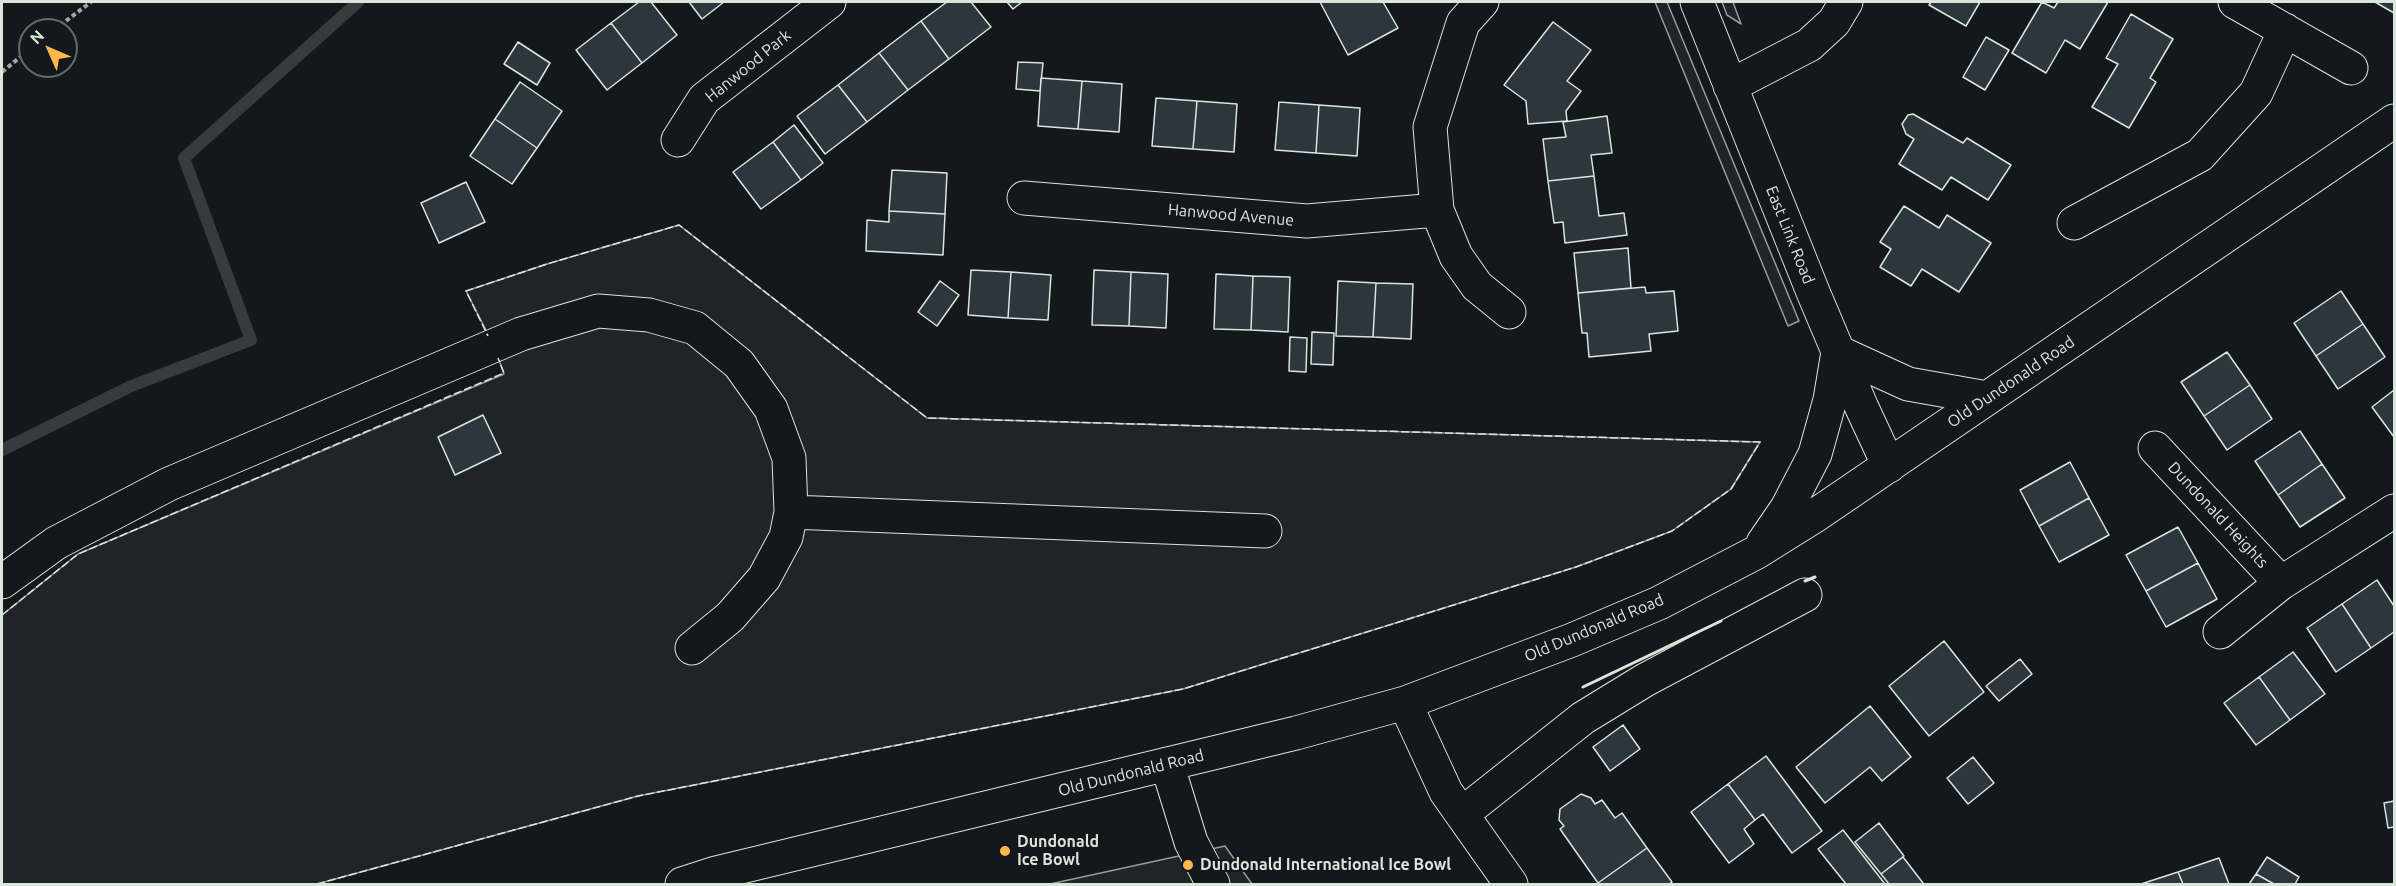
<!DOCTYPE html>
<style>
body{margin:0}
#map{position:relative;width:2396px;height:886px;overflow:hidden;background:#14181c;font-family:Ubuntu,sans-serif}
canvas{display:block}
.frame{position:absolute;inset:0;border:3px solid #d8e6dc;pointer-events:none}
.north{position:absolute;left:18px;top:18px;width:60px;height:60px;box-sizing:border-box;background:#14181c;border:2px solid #626a69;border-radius:50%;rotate:315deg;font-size:16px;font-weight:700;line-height:24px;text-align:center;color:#d8e6dc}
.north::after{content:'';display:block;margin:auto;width:21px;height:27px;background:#ffb74d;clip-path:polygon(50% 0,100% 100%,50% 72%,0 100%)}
</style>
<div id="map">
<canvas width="2396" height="886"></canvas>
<div class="frame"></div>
<div class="north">N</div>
</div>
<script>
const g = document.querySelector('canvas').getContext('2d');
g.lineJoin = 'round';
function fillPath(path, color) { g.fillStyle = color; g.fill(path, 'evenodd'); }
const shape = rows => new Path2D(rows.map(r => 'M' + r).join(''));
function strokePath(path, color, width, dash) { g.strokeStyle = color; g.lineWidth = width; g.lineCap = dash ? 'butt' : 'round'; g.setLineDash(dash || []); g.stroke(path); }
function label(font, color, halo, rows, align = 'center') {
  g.font = font + ' Ubuntu,sans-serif'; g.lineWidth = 4.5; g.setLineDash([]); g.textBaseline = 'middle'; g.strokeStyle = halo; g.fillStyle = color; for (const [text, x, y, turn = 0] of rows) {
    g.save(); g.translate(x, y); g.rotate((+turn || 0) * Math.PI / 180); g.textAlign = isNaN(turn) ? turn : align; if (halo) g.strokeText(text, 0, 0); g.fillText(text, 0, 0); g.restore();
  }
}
const green = shape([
 [1655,2,1667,2,1799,321,1788,326,1655,2],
 [1722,2,1733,2,1741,24,1727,15,1722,2],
 [679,225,927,418,1760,442,1731,489,1672,531,1576,567,1183,689,638,796,317,884,2,884,2,615,78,554,504,374,494,346,466,291,547,264,679,225],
 [1225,846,1252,884,1050,884,1225,846]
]);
fillPath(green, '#202428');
strokePath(green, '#939e99', 1.5);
strokePath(shape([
 [2,450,129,387,251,340,184,158,358,2]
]), '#363b3e', 12);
const building = shape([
 [639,2,651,2,677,35,642,63,611,23,639,2],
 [689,2,724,2,702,19,689,2],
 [947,2,971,2,991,27,949,59,921,21,947,2],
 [1007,2,1022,2,1013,9,1007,2],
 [1320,2,1383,2,1398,28,1348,55,1320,2],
 [1931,2,1980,2,1966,26,1929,5,1931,2],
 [2042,2,2054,8,2058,2,2108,2,2080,49,2065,40,2046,73,2012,53,2042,2],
 [2375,2,2394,2,2394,13,2375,2],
 [2131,14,2173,39,2150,78,2156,82,2129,128,2092,107,2118,64,2106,58,2131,14],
 [921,21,949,59,908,90,879,53,921,21],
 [1553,22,1591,50,1567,81,1581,91,1566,111,1567,121,1528,124,1526,101,1504,85,1553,22],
 [611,23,642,63,607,90,576,50,611,23],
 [1986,37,2009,50,1985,90,1963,77,1986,37],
 [518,42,550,63,537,85,504,64,518,42],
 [879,53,908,90,867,122,838,85,879,53],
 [1018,62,1043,63,1040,91,1016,89,1018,62],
 [1041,78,1082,81,1078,129,1038,126,1041,78],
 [1082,81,1122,84,1119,132,1078,129,1082,81],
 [520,82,562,111,537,148,495,119,520,82],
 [838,85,867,122,825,154,797,116,838,85],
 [1156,98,1197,101,1193,149,1152,146,1156,98],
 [1197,101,1237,104,1234,152,1193,149,1197,101],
 [1279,102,1319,105,1316,153,1275,150,1279,102],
 [1319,105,1360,108,1357,156,1316,153,1319,105],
 [1913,114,1963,143,1967,138,2011,165,1988,200,1951,177,1942,190,1899,164,1914,139,1906,134,1902,124,1908,115,1913,114],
 [1607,116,1612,153,1591,155,1594,176,1548,181,1543,139,1566,137,1563,122,1607,116],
 [495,119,537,148,512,184,470,156,495,119],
 [794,125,823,163,801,180,773,142,794,125],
 [773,142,801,180,761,209,733,172,773,142],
 [892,170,947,173,945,214,889,211,892,170],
 [1594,176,1599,216,1624,213,1627,235,1565,243,1563,222,1554,223,1548,181,1594,176],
 [466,182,485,222,439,243,421,203,466,182],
 [1904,206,1939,228,1947,215,1991,243,1959,292,1922,269,1911,286,1880,267,1891,249,1880,242,1904,206],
 [889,211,945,214,943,255,866,251,867,220,889,222,889,211],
 [1628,248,1631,288,1578,293,1574,253,1628,248],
 [971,270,1011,272,1008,318,968,315,971,270],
 [1094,270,1131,272,1129,326,1092,325,1094,270],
 [1011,272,1051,275,1048,320,1008,318,1011,272],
 [1131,272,1168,274,1166,328,1129,326,1131,272],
 [1216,274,1253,276,1251,330,1214,329,1216,274],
 [1253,276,1290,277,1288,332,1251,330,1253,276],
 [940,281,959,295,937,326,918,312,940,281],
 [1338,281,1376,283,1373,337,1336,336,1338,281],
 [1376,283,1413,284,1411,339,1373,337,1376,283],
 [1645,287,1646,293,1674,291,1678,331,1649,334,1651,351,1589,357,1587,333,1582,333,1578,293,1645,287],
 [2341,291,2363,324,2316,356,2294,323,2341,291],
 [2363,324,2385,357,2338,389,2316,356,2363,324],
 [1312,332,1334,333,1333,365,1311,364,1312,332],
 [1290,337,1307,338,1306,372,1289,371,1290,337],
 [2227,352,2250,385,2204,416,2181,382,2227,352],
 [2250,385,2272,419,2227,450,2204,416,2250,385],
 [2394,390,2394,437,2372,407,2394,390],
 [483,415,501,453,455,475,438,437,483,415],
 [2300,431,2322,464,2278,495,2255,461,2300,431],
 [2070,462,2089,498,2039,526,2020,490,2070,462],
 [2322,464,2345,498,2300,527,2278,495,2322,464],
 [2089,498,2109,535,2059,562,2039,526,2089,498],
 [2178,527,2198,563,2146,591,2126,555,2178,527],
 [2198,563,2217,599,2166,627,2146,591,2198,563],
 [2377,580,2394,606,2394,632,2371,648,2342,604,2377,580],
 [2342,604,2371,648,2336,672,2307,628,2342,604],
 [1944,641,1984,692,1929,736,1889,686,1944,641],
 [2293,652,2325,694,2290,720,2259,677,2293,652],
 [2020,659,2032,674,1999,701,1986,686,2020,659],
 [2259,677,2290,720,2256,745,2224,703,2259,677],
 [1870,706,1911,757,1882,781,1870,767,1825,803,1796,767,1870,706],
 [1623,725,1640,749,1610,771,1593,747,1623,725],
 [1766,756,1822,831,1792,853,1763,814,1755,820,1728,784,1766,756],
 [1973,757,1994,783,1968,804,1947,778,1973,757],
 [1728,784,1755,820,1744,829,1754,844,1729,863,1691,812,1728,784],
 [1581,794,1591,798,1595,804,1602,800,1615,818,1622,813,1647,848,1598,883,1560,829,1564,826,1559,820,1560,809,1581,794],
 [2394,801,2394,827,2388,828,2384,803,2394,801],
 [1879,823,1904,856,1881,874,1855,842,1879,823],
 [1843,830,1885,884,1846,884,1818,849,1843,830],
 [1647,848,1672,882,1669,884,1600,884,1598,883,1647,848],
 [1903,857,1923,883,1922,884,1889,884,1881,874,1903,857],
 [2267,857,2299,877,2295,884,2274,884,2256,874,2267,857],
 [2219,858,2229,884,2183,884,2178,872,2219,858],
 [2178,872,2183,884,2141,884,2178,872],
 [2256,874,2274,884,2249,884,2256,874]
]);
fillPath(building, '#2c363c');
strokePath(building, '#d8e6dc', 1.5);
const minor = shape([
 [1482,2,1463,23,1430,127,1437,210,1456,256,1477,286,1509,312],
 [1697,2,1813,292,1862,408,1889,466],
 [2235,2,2351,68],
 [1730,86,1809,45,1834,22,1846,2],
 [678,140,704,99,829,2],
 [1024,198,1307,221,1437,210],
 [2074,223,2200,155,2256,93,2285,30],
 [2155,448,2281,583],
 [791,512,1265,531],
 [1763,543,1787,508,1815,454,1830,400,1838,352,1908,384,1987,398],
 [2,582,56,543,169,484,521,334,598,311,649,315,695,328,739,364,771,409,789,458,791,512,786,537,764,578,730,617,692,648],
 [2220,632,2281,583,2394,511],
 [1405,703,1446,792,1511,884],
 [1167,764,1191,842,1213,884],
 [1462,814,1583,718,1645,680,1805,595],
 [682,884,716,873,1296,733,1405,703,1572,640,1659,603,1757,552,1813,517,2394,121]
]);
strokePath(minor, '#d8e6dc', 35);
strokePath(shape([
 [54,30,91,2],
 [2,72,30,49]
]), '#9da8a2', 4, [4.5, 3]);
strokePath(minor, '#14181c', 33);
strokePath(shape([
 [2,615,78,554,504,373,498,358],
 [317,884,638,796,1183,689,1576,567,1672,531,1731,489,1760,442,927,418,679,225,547,264,466,291,488,336]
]), '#d8e6dc', 1.5, [8, 3]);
strokePath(shape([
 [1805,581,1815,577],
 [1583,687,1721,621]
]), '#d8e6dc', 3);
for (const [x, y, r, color] of [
 [1005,851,6,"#ffb74d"],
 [1188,865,6,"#ffb74d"]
]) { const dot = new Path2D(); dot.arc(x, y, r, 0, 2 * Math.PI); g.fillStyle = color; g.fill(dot); strokePath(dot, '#14181c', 2); }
label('16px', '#d8e6dc', '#14181c', [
 ["Hanwood Park",748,66,-39],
 ["Hanwood Avenue",1231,215,5],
 ["East Link Road",1790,235,68],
 ["Old Dundonald Road",2011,382,-34],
 ["Dundonald Heights",2218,515,47],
 ["Old Dundonald Road",1594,628,-23],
 ["Old Dundonald Road",1131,773,-14]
]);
label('bold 16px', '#d8e6dc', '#14181c', [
 ["Dundonald",1017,842],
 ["Ice Bowl",1017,860],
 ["Dundonald International Ice Bowl",1200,865]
], 'left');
</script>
